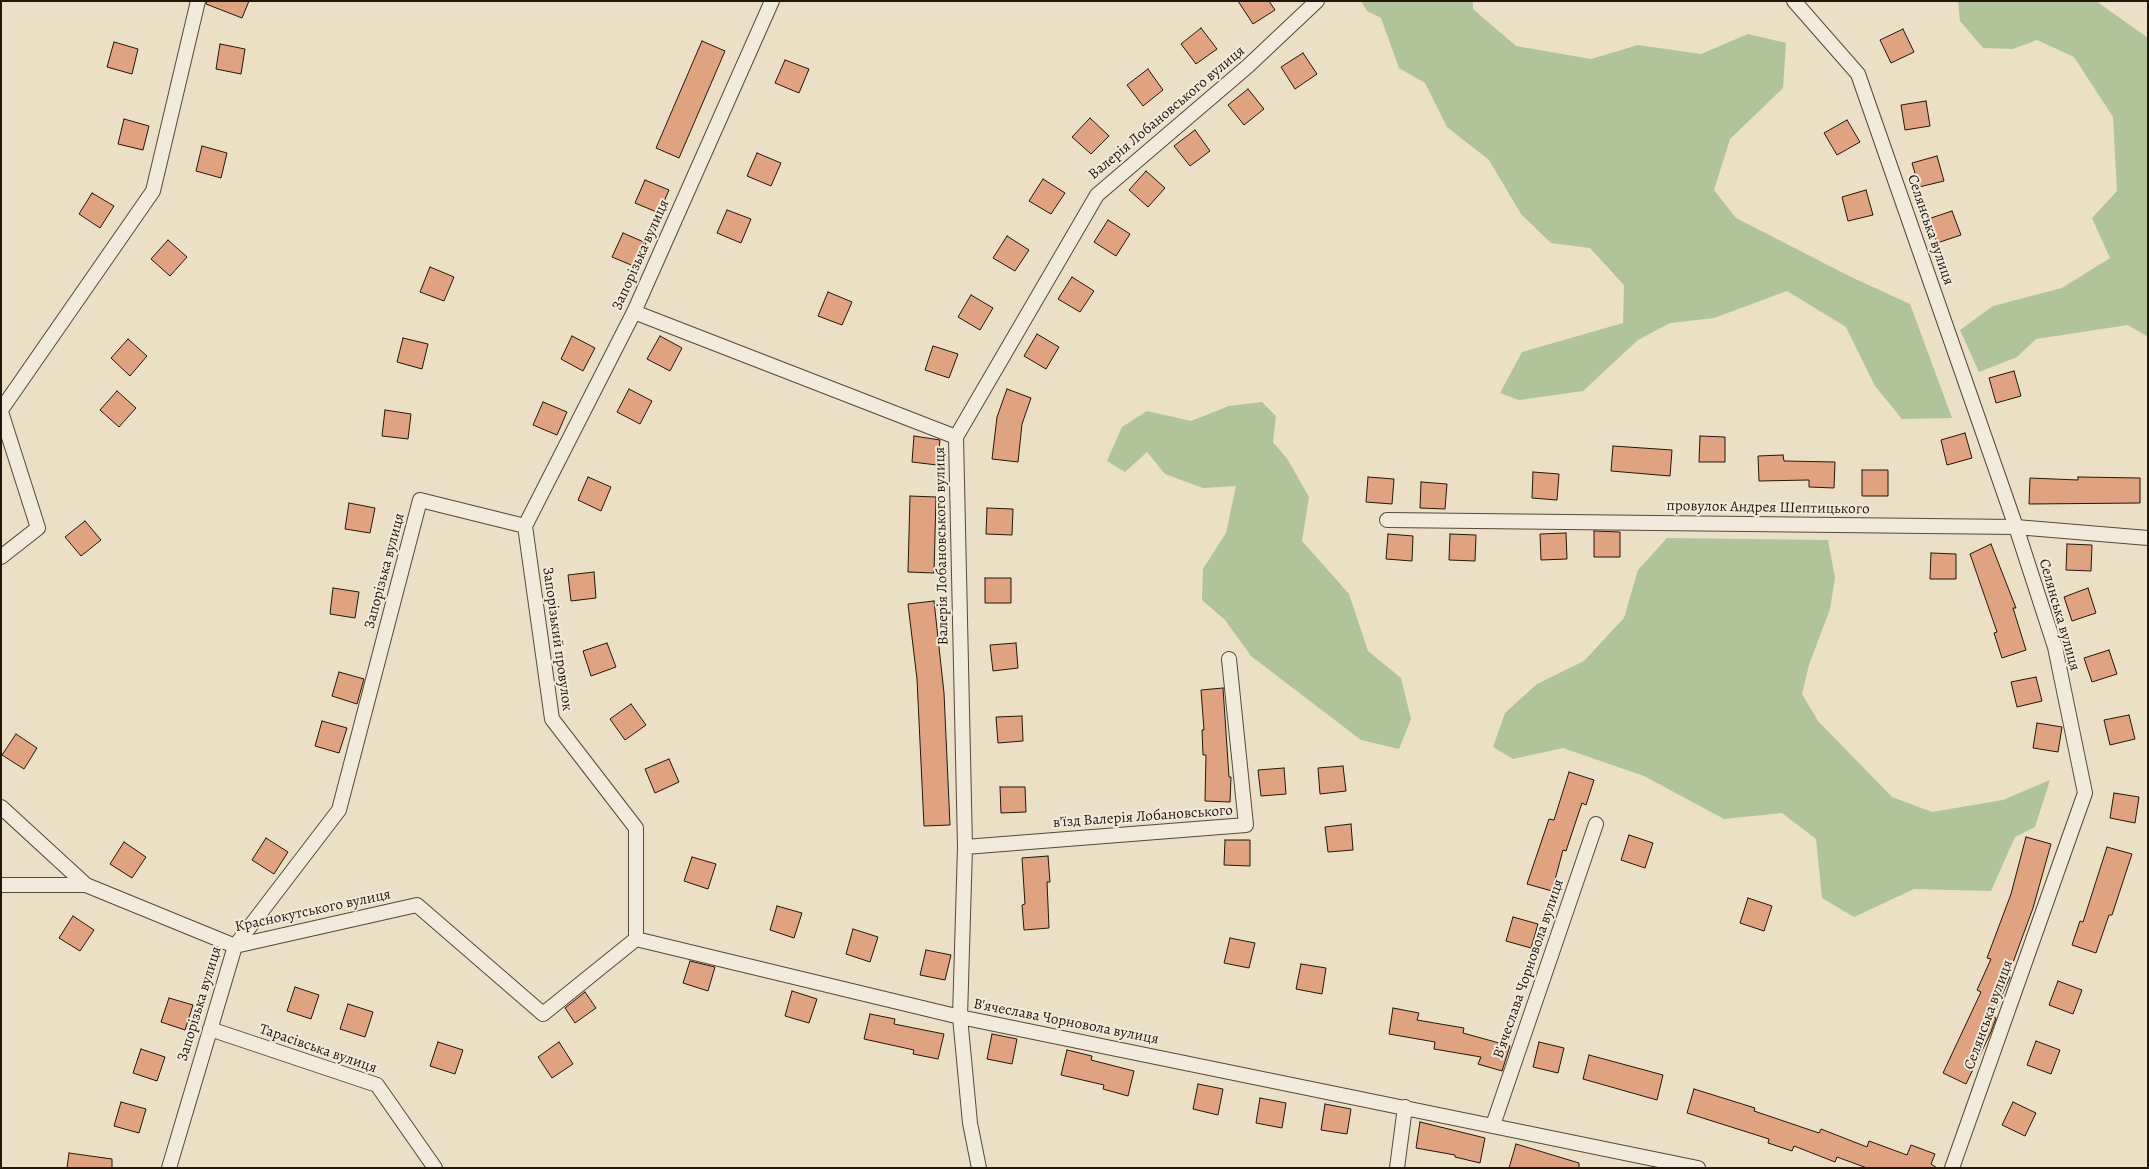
<!DOCTYPE html>
<meta charset="utf-8">
<style>
body{margin:0}
#map{position:relative;width:2149px;height:1169px;overflow:hidden;background:#ebdfc6;font-family:Alegreya,serif}
canvas{display:block}
.frame{position:absolute;inset:0;border:2px solid #231709;pointer-events:none}
</style>
<div id="map">
<canvas width="2149" height="1169"></canvas>
<div class="frame"></div>
</div>
<script>
const g = document.querySelector('canvas').getContext('2d');
g.lineJoin = 'round';
function fillPath(path, color) { g.fillStyle = color; g.fill(path, 'evenodd'); }
const shape = rows => new Path2D(rows.map(r => 'M' + r).join(''));
function strokePath(path, color, width, dash) { g.strokeStyle = color; g.lineWidth = width; g.lineCap = dash ? 'butt' : 'round'; g.setLineDash(dash || []); g.stroke(path); }
function label(font, color, halo, rows, align = 'center') {
  g.font = font + ' Alegreya,serif'; g.lineWidth = 4; g.setLineDash([]); g.textBaseline = 'middle'; g.strokeStyle = halo; g.fillStyle = color; for (const [text, x, y, turn = 0] of rows) {
    g.save(); g.translate(x, y); g.rotate((+turn || 0) * Math.PI / 180); g.textAlign = isNaN(turn) ? turn : align; if (halo) g.strokeText(text, 0, 0); g.fillText(text, 0, 0); g.restore();
  }
}
fillPath(shape([
 [1361,1,1473,1,1473,9,1516,46,1591,59,1638,45,1701,54,1748,34,1786,43,1783,88,1730,139,1714,190,1736,218,1851,277,1910,304,1952,418,1902,419,1875,386,1846,327,1787,291,1714,318,1670,323,1638,340,1583,391,1519,400,1500,393,1522,352,1623,323,1624,285,1590,248,1551,243,1521,214,1489,160,1447,127,1425,83,1399,68,1381,18,1367,11],
 [1958,1,2096,1,2148,38,2148,337,2128,325,2036,339,2017,357,1979,372,1960,330,1993,306,2062,288,2110,258,2092,218,2117,191,2113,117,2074,57,2037,40,2013,49,1983,48,1960,21],
 [1262,402,1276,416,1273,442,1288,460,1309,497,1302,541,1349,594,1368,651,1401,678,1411,719,1399,749,1361,740,1281,679,1251,656,1225,620,1202,600,1203,569,1226,533,1236,486,1203,488,1165,474,1147,452,1125,472,1107,461,1122,427,1147,411,1191,421,1229,406],
 [1667,538,1828,540,1835,578,1830,609,1809,665,1802,694,1818,721,1892,797,1932,812,2003,800,2050,780,2035,827,2015,837,1991,891,1914,889,1854,917,1822,898,1816,839,1782,813,1724,819,1644,776,1563,748,1513,759,1493,747,1505,713,1537,684,1584,661,1624,618,1638,570]
]), '#b1c39a');
const building = shape([
 [207,1,249,1,242,18,206,4,207,1],
 [1238,1,1269,1,1275,10,1253,24,1238,1],
 [1201,28,1217,49,1196,64,1181,44,1201,28],
 [1903,29,1914,52,1891,63,1880,40,1903,29],
 [702,41,725,51,679,158,656,148,702,41],
 [114,42,138,49,132,74,107,67,114,42],
 [220,44,245,49,241,74,216,69,220,44],
 [1303,53,1317,74,1295,89,1281,67,1303,53],
 [785,60,809,69,799,93,775,83,785,60],
 [1148,69,1163,90,1143,106,1127,85,1148,69],
 [1248,89,1264,109,1244,125,1228,105,1248,89],
 [1926,101,1930,126,1905,130,1901,105,1926,101],
 [1090,118,1109,136,1091,154,1072,137,1090,118],
 [124,119,149,126,143,150,118,144,124,119],
 [1847,120,1860,142,1837,155,1824,133,1847,120],
 [1195,130,1210,151,1190,166,1174,146,1195,130],
 [202,146,227,153,221,178,196,171,202,146],
 [757,153,781,163,771,186,747,176,757,153],
 [1937,156,1944,181,1919,187,1912,163,1937,156],
 [1146,171,1165,188,1148,207,1129,190,1146,171],
 [1043,179,1065,193,1051,214,1029,201,1043,179],
 [645,180,669,190,659,213,635,203,645,180],
 [1866,190,1873,215,1848,221,1842,197,1866,190],
 [92,193,114,206,100,228,79,214,92,193],
 [727,210,751,219,741,243,717,233,727,210],
 [1952,211,1961,235,1937,243,1928,219,1952,211],
 [1108,220,1130,234,1116,256,1094,242,1108,220],
 [623,233,646,243,636,267,612,257,623,233],
 [1007,236,1029,250,1015,271,993,258,1007,236],
 [168,240,187,257,170,276,151,259,168,240],
 [430,267,454,277,444,301,420,292,430,267],
 [1072,277,1094,291,1080,312,1058,299,1072,277],
 [828,292,852,302,842,325,818,316,828,292],
 [971,295,993,308,980,330,958,317,971,295],
 [1037,334,1059,347,1046,369,1024,356,1037,334],
 [572,336,595,348,583,371,561,359,572,336],
 [660,336,682,348,670,371,647,359,660,336],
 [403,338,428,344,422,369,397,362,403,338],
 [128,339,147,356,130,376,111,358,128,339],
 [933,346,958,354,949,378,925,370,933,346],
 [2014,371,2021,396,1996,403,1989,378,2014,371],
 [629,389,652,401,640,424,617,412,629,389],
 [1007,389,1031,398,1022,424,1018,462,992,459,997,417,1007,389],
 [117,391,136,408,119,427,100,410,117,391],
 [543,402,567,412,557,435,533,425,543,402],
 [385,410,411,414,408,439,382,436,385,410],
 [1965,433,1972,458,1947,465,1941,440,1965,433],
 [914,436,940,440,937,465,912,462,914,436],
 [1700,436,1725,437,1725,462,1699,462,1700,436],
 [1613,446,1672,450,1670,476,1611,471,1613,446],
 [1783,455,1784,461,1835,462,1834,488,1809,487,1809,480,1759,481,1758,456,1783,455],
 [1862,470,1888,470,1888,496,1862,496,1862,470],
 [1533,472,1559,474,1557,500,1532,498,1533,472],
 [588,477,611,487,601,511,578,500,588,477],
 [1368,477,1394,479,1392,504,1366,502,1368,477],
 [2078,477,2140,478,2140,503,2029,504,2030,478,2078,480,2078,477],
 [1421,482,1447,484,1445,509,1420,508,1421,482],
 [910,496,936,497,934,573,908,572,910,496],
 [349,503,375,508,370,533,345,529,349,503],
 [987,508,1013,509,1012,535,986,534,987,508],
 [85,521,101,540,81,556,65,537,85,521],
 [1594,531,1620,532,1620,557,1594,557,1594,531],
 [1566,533,1567,559,1541,560,1540,534,1566,533],
 [1388,534,1413,536,1412,561,1386,559,1388,534],
 [1450,534,1476,535,1475,561,1449,560,1450,534],
 [1991,544,2016,608,2013,608,2026,650,2002,658,1994,633,1997,632,1970,554,1991,544],
 [2067,544,2092,545,2091,571,2066,570,2067,544],
 [1931,553,1956,554,1956,579,1930,579,1931,553],
 [594,572,596,598,571,601,568,575,594,572],
 [985,578,1011,578,1011,603,985,603,985,578],
 [333,588,359,592,355,618,330,614,333,588],
 [2088,588,2096,613,2072,621,2064,597,2088,588],
 [934,601,944,693,950,825,924,826,917,679,908,604,934,601],
 [607,643,616,667,591,676,583,651,607,643],
 [1016,643,1018,668,993,671,990,645,1016,643],
 [2109,650,2117,674,2092,682,2084,658,2109,650],
 [339,672,364,679,357,704,332,696,339,672],
 [2036,677,2042,701,2017,707,2011,682,2036,677],
 [1223,688,1229,777,1231,777,1230,802,1205,801,1206,755,1203,755,1202,730,1204,730,1201,690,1223,688],
 [631,704,646,725,625,740,610,719,631,704],
 [2129,715,2135,739,2110,745,2104,720,2129,715],
 [1022,716,1023,741,998,743,996,717,1022,716],
 [322,721,347,728,339,753,315,746,322,721],
 [2037,723,2062,727,2058,752,2033,748,2037,723],
 [16,734,37,748,24,769,2,755,16,734],
 [669,759,679,782,655,793,645,769,669,759],
 [1343,766,1346,791,1320,794,1318,768,1343,766],
 [1284,768,1286,794,1261,796,1258,770,1284,768],
 [1569,772,1594,780,1586,805,1582,803,1566,851,1563,850,1552,891,1527,884,1549,819,1554,820,1569,772],
 [1000,787,1025,787,1026,812,1001,813,1000,787],
 [2114,793,2139,797,2135,823,2110,818,2114,793],
 [1351,824,1353,850,1328,852,1325,827,1351,824],
 [1629,835,1653,843,1645,868,1621,860,1629,835],
 [2026,837,2051,844,2033,908,2008,976,2010,977,1993,1016,1996,1018,1991,1032,1966,1084,1943,1073,1981,992,1977,990,1991,959,1987,958,2011,894,2026,837],
 [266,838,288,852,274,874,252,860,266,838],
 [1225,840,1250,840,1250,866,1224,865,1225,840],
 [124,842,146,857,132,878,110,864,124,842],
 [2107,847,2132,854,2112,915,2109,915,2096,953,2072,945,2080,921,2083,922,2107,847],
 [1048,856,1050,882,1047,882,1049,928,1024,930,1022,905,1025,904,1022,858,1048,856],
 [692,857,716,864,708,889,684,881,692,857],
 [1748,898,1772,906,1764,931,1740,923,1748,898],
 [777,906,802,913,794,938,770,930,777,906],
 [73,916,94,930,80,951,59,938,73,916],
 [1513,917,1538,924,1531,948,1506,941,1513,917],
 [853,929,878,937,870,962,846,954,853,929],
 [1230,938,1255,943,1249,968,1224,963,1230,938],
 [926,950,951,955,945,980,920,975,926,950],
 [690,961,715,967,708,991,683,983,690,961],
 [1301,964,1326,968,1322,994,1296,989,1301,964],
 [2058,981,2082,990,2073,1014,2049,1005,2058,981],
 [295,987,319,995,311,1019,287,1011,295,987],
 [792,991,817,999,809,1023,785,1016,792,991],
 [585,992,596,1008,575,1023,565,1008,585,992],
 [169,998,193,1005,185,1030,161,1022,169,998],
 [348,1004,373,1012,365,1037,340,1029,348,1004],
 [1393,1008,1419,1013,1417,1020,1464,1028,1463,1033,1510,1046,1502,1071,1478,1064,1481,1057,1434,1049,1435,1042,1389,1034,1393,1008],
 [870,1014,895,1019,894,1024,944,1034,938,1059,913,1054,914,1050,864,1039,870,1014],
 [992,1034,1017,1039,1012,1064,987,1059,992,1034],
 [2036,1041,2060,1050,2051,1074,2027,1065,2036,1041],
 [438,1042,463,1050,455,1074,430,1066,438,1042],
 [559,1042,573,1064,552,1078,538,1057,559,1042],
 [1539,1042,1564,1048,1558,1073,1533,1067,1539,1042],
 [141,1049,165,1057,157,1081,133,1073,141,1049],
 [1067,1050,1092,1056,1091,1060,1134,1071,1128,1096,1103,1089,1104,1085,1061,1075,1067,1050],
 [1589,1055,1663,1075,1657,1100,1583,1079,1589,1055],
 [1198,1084,1223,1089,1218,1115,1193,1109,1198,1084],
 [1694,1089,1755,1108,1754,1111,1819,1133,1821,1129,1867,1147,1869,1141,1907,1155,1911,1145,1935,1154,1931,1164,1937,1168,1867,1168,1837,1157,1835,1162,1794,1146,1792,1151,1768,1143,1769,1139,1687,1113,1694,1089],
 [1260,1098,1286,1103,1282,1128,1256,1123,1260,1098],
 [121,1102,146,1109,139,1133,114,1126,121,1102],
 [2013,1102,2036,1113,2025,1136,2002,1125,2013,1102],
 [1325,1104,1351,1109,1347,1134,1321,1130,1325,1104],
 [1420,1122,1485,1138,1480,1163,1455,1157,1455,1155,1416,1148,1420,1122],
 [1516,1144,1579,1163,1579,1168,1509,1168,1516,1144],
 [69,1153,112,1159,112,1168,67,1168,69,1153]
]);
fillPath(building, '#e0a382');
strokePath(building, '#231709', 1);
const street = shape([
 [1794,1,1858,74,2016,527,2055,647,2085,793,1952,1168],
 [634,312,956,437],
 [1,410,153,191,198,1],
 [1,412,38,528,1,557],
 [1387,520,2016,527,2148,538],
 [1,807,86,885],
 [965,847,1246,825,1229,659],
 [1,885,86,885,235,946,417,905,543,1014,636,939,636,828,552,719,525,526],
 [636,939,960,1017,1698,1168],
 [210,1029,377,1085,435,1168],
 [1493,1125,1596,824],
 [169,1168,235,946,339,810,420,500,525,526,634,312,772,1],
 [979,1168,970,1123,960,1017,965,847,956,437,1097,195,1248,66,1317,1],
 [1397,1168,1405,1107]
]);
strokePath(street, '#554938', 16);
strokePath(street, '#f2eada', 14);
label('15px', '#231709', '#f2eada', [
 ["Валерія Лобановського вулиця",1167,113,-40],
 ["Селянська вулиця",1930,230,71],
 ["Запорізька вулиця",641,255,-66],
 ["провулок Андрея Шептицького",1768,508,1],
 ["Валерія Лобановського вулиця",942,546,-91],
 ["Запорізька вулиця",385,571,-75],
 ["Селянська вулиця",2059,615,74],
 ["Запорізький провулок",557,639,82],
 ["в’їзд Валерія Лобановського",1143,817,-4],
 ["Краснокутського вулиця",313,911,-12],
 ["В'ячеслава Чорновола вулиця",1529,969,-71],
 ["Запорізька вулиця",200,1004,-73],
 ["Селянська вулиця",1989,1015,-70],
 ["В'ячеслава Чорновола вулиця",1066,1022,11],
 ["Тарасівська вулиця",318,1049,19]
]);
</script>
